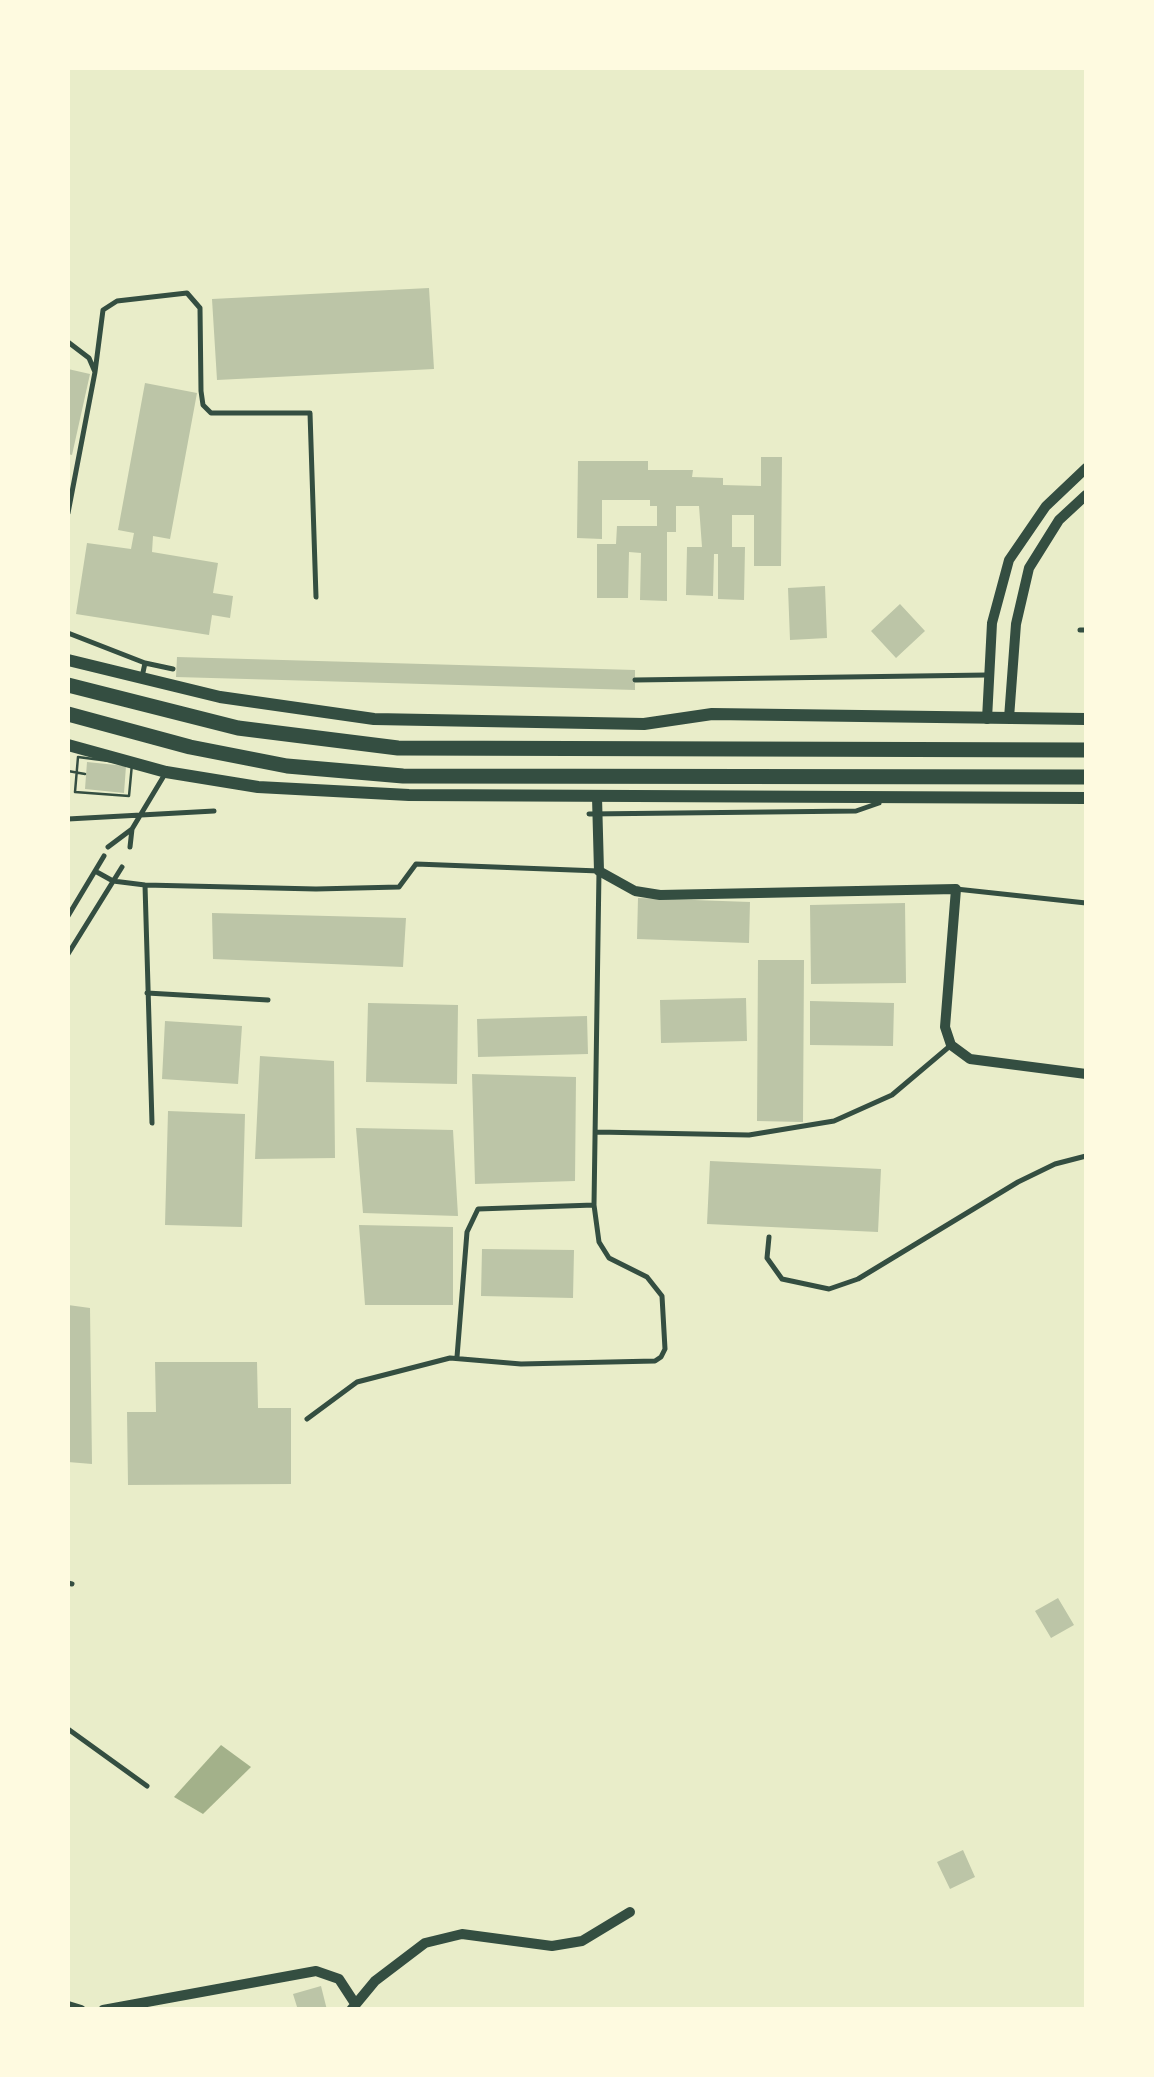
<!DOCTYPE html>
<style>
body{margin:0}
#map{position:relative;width:1154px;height:2077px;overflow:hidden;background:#e9edc9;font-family:"Asap Condensed",sans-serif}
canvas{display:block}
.frame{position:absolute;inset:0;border:70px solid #fefae0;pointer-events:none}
</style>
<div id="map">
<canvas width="1154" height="2077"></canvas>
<div class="frame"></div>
</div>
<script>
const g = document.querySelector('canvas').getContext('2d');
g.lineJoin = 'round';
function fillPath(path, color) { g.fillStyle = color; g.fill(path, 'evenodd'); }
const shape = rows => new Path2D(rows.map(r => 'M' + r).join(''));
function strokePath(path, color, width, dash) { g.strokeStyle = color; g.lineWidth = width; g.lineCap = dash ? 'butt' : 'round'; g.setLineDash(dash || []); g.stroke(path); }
fillPath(shape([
 [221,1745,251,1767,203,1814,174,1797]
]), '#a3b18a');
fillPath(shape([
 [429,288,434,369,217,380,212,299],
 [68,369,90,374,72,455,68,454],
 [145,383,197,393,170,539,153,536,152,552,218,563,213,593,233,596,230,618,212,615,209,635,76,614,87,543,131,549,134,533,118,530],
 [761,457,782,457,781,566,754,566,754,515,732,515,732,547,745,547,744,600,718,599,718,554,714,554,713,596,686,595,687,547,702,547,699,506,676,506,676,532,667,532,667,601,640,600,641,553,629,552,628,598,597,598,597,544,616,544,617,526,657,526,657,506,650,506,650,500,602,500,602,539,577,538,578,461,648,461,648,470,693,470,692,477,723,478,723,485,761,486],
 [825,586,827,638,790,640,788,588],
 [900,604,925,631,896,658,871,631],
 [177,657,635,670,635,690,176,677],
 [87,762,126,766,124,793,85,789],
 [638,898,750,902,749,943,637,939],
 [905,903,906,983,811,984,810,905],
 [212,913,406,918,403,967,213,959],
 [758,960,804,960,803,1122,757,1121],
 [746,998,747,1041,661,1043,660,1000],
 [810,1001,894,1003,893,1046,810,1045],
 [368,1003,458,1005,457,1084,366,1082],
 [587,1016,588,1054,478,1057,477,1019],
 [165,1021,242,1026,238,1084,162,1079],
 [260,1056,334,1061,335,1158,255,1159],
 [472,1074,576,1077,575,1181,475,1184],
 [168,1111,245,1114,242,1227,165,1225],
 [356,1128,453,1130,458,1216,363,1213],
 [710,1161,881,1169,878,1232,707,1224],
 [359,1225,453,1227,453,1305,365,1305],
 [482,1249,574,1250,573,1298,481,1296],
 [68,1305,90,1308,92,1464,68,1462],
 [155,1362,257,1362,258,1408,291,1408,291,1484,128,1485,127,1412,156,1412],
 [1058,1598,1074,1625,1051,1638,1035,1611],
 [963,1850,975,1877,950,1889,937,1862],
 [321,1986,327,2010,298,2010,293,1994]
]), '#bcc5a7');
strokePath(shape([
 [78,757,132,764,129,796,75,792,78,757],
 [68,771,85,774]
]), '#344e41', 2.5);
strokePath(shape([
 [68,342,89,358,95,372,68,513],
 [95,372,103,310,117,301,187,293,200,308,201,391,203,405,211,413,310,413,316,597],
 [1080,630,1086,630],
 [68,633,145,663],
 [142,677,145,663,173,669],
 [635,680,987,675],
 [589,814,856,811,879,803],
 [68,819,214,811],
 [108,847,132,829],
 [130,847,132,829,165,774],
 [95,871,113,881,145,885,316,889,399,887,416,864,599,871,594,1205,599,1242,609,1258,647,1277,662,1296,665,1349,661,1357,655,1361,521,1364,450,1358,357,1382,307,1419],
 [145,885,152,1123],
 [956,889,1086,903],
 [68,916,104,856],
 [68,954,122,867],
 [147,993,268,1000],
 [597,1132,749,1135,834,1121,892,1095,950,1046],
 [769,1237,767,1258,782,1279,829,1289,858,1279,1018,1182,1055,1164,1086,1156],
 [457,1357,467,1232,478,1209,594,1205],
 [68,1583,72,1584],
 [68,1729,147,1786]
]), '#344e41', 5);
strokePath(shape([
 [1009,718,1016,624,1029,568,1059,520,1086,495],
 [987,719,992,623,1009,560,1046,506,1086,468],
 [597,797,599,871,635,891,660,895,956,889,945,1027,951,1045,970,1059,1086,1074],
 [68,2006,81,2010],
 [103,2010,316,1971,339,1979,354,2002],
 [351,2010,375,1981,425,1943,462,1934,552,1946,582,1941,630,1912]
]), '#344e41', 10);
strokePath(shape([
 [68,660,220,697,374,719,644,724,712,714,1086,719],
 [68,745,166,772,258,787,409,795,1086,798]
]), '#344e41', 12);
strokePath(shape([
 [68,685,238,728,398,748,1086,750],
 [68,714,190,747,287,766,403,776,1086,777]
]), '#344e41', 15);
</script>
